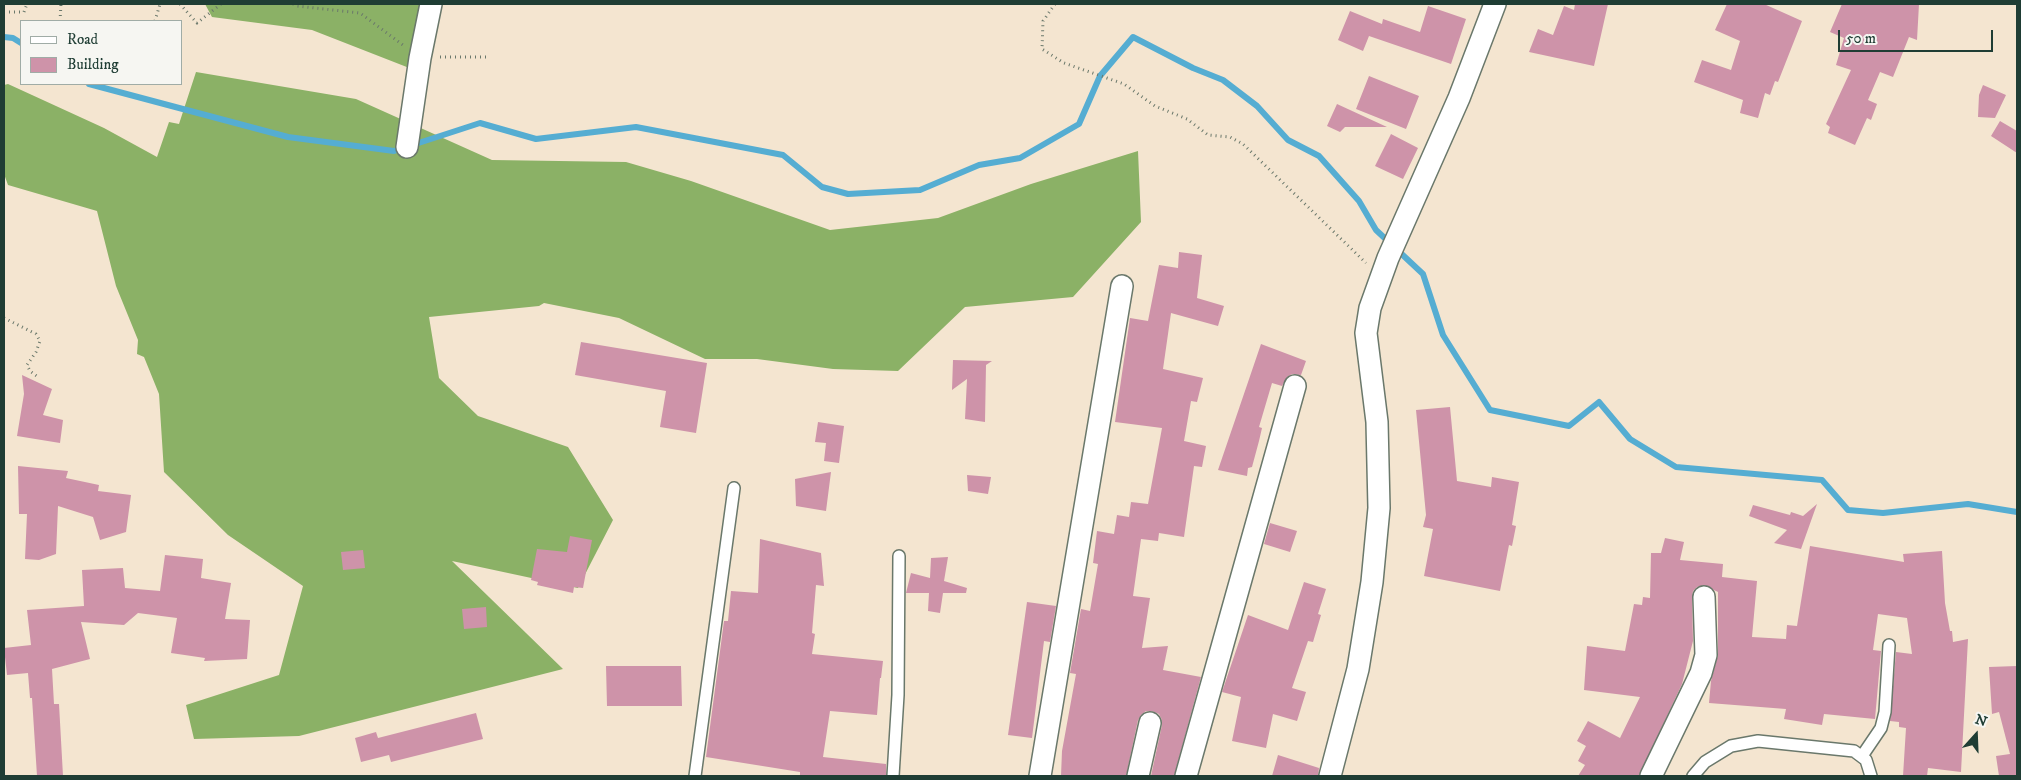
<!DOCTYPE html>
<style>
body{margin:0}
#map{position:relative;width:2021px;height:780px;overflow:hidden;background:#f4e5d0;font-family:"IM FELL DW Pica",serif}
canvas{display:block}
.frame{position:absolute;inset:0;border:5px solid #1f3d34;pointer-events:none}
.legend{position:absolute;left:20px;top:20px;width:162px;height:65px;box-sizing:border-box;background:#f6f6f2;border:1px solid #a0aca6;margin:0;padding:6px 9px;list-style:none;font-size:15px;color:#1f3d34}
.legend li{display:flex;align-items:center;gap:10px;height:25px}
.legend b{width:25px;border:1px solid #a0aca6}
.north{position:absolute;left:1951px;top:710px;width:50px;height:50px;-webkit-text-stroke:4px #f6f6f2;paint-order:stroke;rotate:20deg;font-size:14px;font-weight:700;line-height:20px;text-align:center;color:#1f3d34}
.north::after{content:'';display:block;margin:auto;width:18px;height:22px;background:#1f3d34;clip-path:polygon(50% 0,100% 100%,50% 72%,0 100%)}
.scale{position:absolute;left:1838px;top:30px;width:155px;height:22px;box-sizing:border-box;border:2px solid #1f3d34;border-top:0;padding-left:6px;font-size:15px;line-height:18px;white-space:nowrap;color:#1f3d34;-webkit-text-stroke:4px #f6f6f2;paint-order:stroke}
</style>
<div id="map">
<canvas width="2021" height="780"></canvas>
<div class="frame"></div>
<ul class="legend">
<li><b style="height:6px;background:#fff"></b>Road</li>
<li><b style="height:14px;background:#ce93a9"></b>Building</li>
</ul>
<div class="north">N</div>
<div class="scale">50 m</div>
</div>
<script>
const g = document.querySelector('canvas').getContext('2d');
g.lineJoin = 'round';
function fillPath(path, color) { g.fillStyle = color; g.fill(path, 'evenodd'); }
const shape = rows => new Path2D(rows.map(r => 'M' + r).join(''));
function strokePath(path, color, width, dash) { g.strokeStyle = color; g.lineWidth = width; g.lineCap = dash ? 'butt' : 'round'; g.setLineDash(dash || []); g.stroke(path); }
fillPath(shape([
 [205,4,436,4,417,71,312,30,212,17],
 [196,72,356,99,492,160,626,162,691,181,830,230,938,218,1031,184,1138,151,1141,222,1073,297,965,307,898,371,833,369,757,359,705,359,619,318,544,303,539,306,429,317,439,378,478,416,568,447,613,520,578,588,452,561,563,669,299,736,194,739,186,705,279,675,303,586,228,535,164,472,159,394,144,357,137,354,138,340,116,286,97,211,8,185,4,174,4,85,8,84,104,128,157,157,169,122,179,124]
]), '#8bb166');
strokePath(shape([
 [4,37,13,38,21,43],
 [89,84,288,137,394,151,480,123,536,139,636,127,783,155,822,187,848,194,920,190,979,165,1020,158,1079,124,1100,76,1133,37,1193,68,1223,80,1257,106,1288,140,1319,156,1359,201,1376,230,1423,274,1443,335,1490,410,1569,426,1599,402,1630,439,1676,467,1822,480,1848,510,1883,513,1968,504,2017,512]
]), '#55add2', 6);
fillPath(shape([
 [1575,4,1608,4,1594,66,1529,52,1538,29,1553,35,1564,6,1574,10],
 [1727,4,1764,4,1802,21,1778,82,1775,81,1770,95,1765,93,1758,118,1740,113,1743,100,1694,82,1702,60,1731,70,1740,41,1715,30],
 [1842,4,1919,4,1917,40,1909,37,1893,77,1880,72,1868,100,1877,104,1871,120,1867,118,1855,145,1828,133,1830,127,1826,124,1851,70,1836,65,1844,38,1830,32],
 [1428,6,1466,19,1451,64,1369,36,1363,51,1338,40,1350,11,1382,24,1383,19,1420,32],
 [1369,76,1419,96,1406,129,1356,109],
 [1983,85,2006,95,1995,118,1978,117,1979,95],
 [1337,104,1387,127,1345,127,1340,132,1327,126],
 [2000,121,2017,131,2017,153,1991,136],
 [1391,134,1418,148,1403,179,1375,166],
 [1179,252,1202,255,1197,298,1224,306,1218,326,1171,313,1163,369,1203,378,1197,402,1191,401,1184,441,1206,446,1202,467,1194,466,1184,537,1159,533,1158,541,1141,539,1133,596,1150,598,1142,648,1168,646,1163,670,1201,677,1174,776,1151,776,1162,725,1162,720,1159,714,1152,711,1146,711,1141,715,1138,720,1126,776,1092,775,1092,776,1061,776,1062,751,1076,674,1070,673,1081,609,1090,611,1098,564,1093,563,1097,531,1114,534,1117,515,1129,517,1131,502,1148,504,1162,428,1115,422,1130,318,1148,321,1159,265,1178,268],
 [581,342,707,363,696,433,660,427,666,391,575,375],
 [1261,344,1306,361,1301,375,1292,374,1287,377,1282,386,1272,383,1259,427,1262,428,1259,441,1252,467,1248,468,1247,476,1218,470],
 [953,360,992,361,986,365,985,422,965,419,967,379,952,390],
 [22,375,52,389,43,415,63,420,60,443,17,436,24,394],
 [1450,407,1457,481,1491,487,1492,477,1519,482,1512,525,1516,526,1512,546,1509,545,1500,591,1424,576,1433,529,1423,527,1426,515,1416,410],
 [818,422,844,426,839,463,824,461,826,443,815,442],
 [18,466,68,471,66,478,99,485,98,491,131,495,126,532,100,540,93,517,58,506,56,554,39,560,25,559,27,514,19,514],
 [831,472,826,511,796,506,795,479],
 [967,475,991,477,988,494,968,491],
 [1817,504,1801,549,1774,543,1787,530,1749,516,1753,505,1790,515,1791,512,1803,516],
 [1270,523,1297,531,1290,552,1264,544],
 [570,536,592,540,583,588,574,587,573,593,537,585,538,582,531,580,537,549,567,552],
 [1665,538,1684,542,1680,560,1723,564,1722,577,1757,581,1752,637,1786,639,1787,625,1797,626,1810,546,1904,562,1903,554,1942,551,1945,603,1950,631,1952,631,1953,642,1968,639,1961,772,1928,768,1927,776,1903,776,1906,728,1899,727,1899,722,1890,721,1896,652,1912,654,1907,618,1878,614,1873,650,1881,651,1875,719,1824,714,1822,725,1784,719,1786,709,1709,703,1711,681,1718,655,1718,592,1704,585,1697,587,1693,591,1692,597,1693,641,1682,684,1639,776,1578,776,1585,765,1578,761,1586,746,1577,741,1588,721,1620,738,1640,697,1584,690,1587,646,1625,651,1634,604,1642,605,1643,597,1650,598,1651,553,1661,553],
 [760,539,821,553,824,586,816,585,812,633,815,634,812,654,883,661,881,678,880,678,877,715,830,711,823,757,886,764,886,776,800,776,800,772,706,757,724,621,728,621,731,591,758,593],
 [363,550,365,568,343,570,341,552],
 [165,555,203,559,201,578,231,583,225,619,250,620,247,659,204,661,205,658,171,653,177,618,138,613,124,625,81,622,90,659,52,669,54,704,59,704,63,776,37,776,32,698,30,698,28,673,7,675,4,648,31,645,27,610,84,606,82,570,123,568,125,588,160,591],
 [948,557,944,581,967,588,966,593,943,593,940,613,928,611,929,593,906,593,911,573,930,578,931,558],
 [1304,582,1326,589,1318,614,1321,615,1313,642,1308,641,1292,688,1306,692,1297,721,1273,714,1266,748,1232,741,1241,697,1222,692,1248,615,1288,630],
 [1027,602,1056,606,1050,642,1044,641,1032,738,1008,735],
 [486,607,487,627,464,629,462,609],
 [606,666,681,666,682,706,607,706],
 [2017,666,2017,776,1999,776,1996,756,2010,754,1999,712,1992,714,1989,667],
 [476,713,483,739,391,762,389,755,361,762,355,738,376,732,378,738],
 [1278,755,1319,768,1318,776,1272,776]
]), '#ce93a9');
const service = shape([
 [1862,756,1881,728,1885,712,1889,645],
 [695,776,734,488],
 [893,776,898,695,899,556],
 [1693,776,1705,762,1731,746,1758,741,1854,751,1866,760,1871,776]
]);
const minor = shape([
 [407,147,420,58,431,4],
 [1040,776,1122,286],
 [1138,776,1150,723],
 [1186,776,1295,386],
 [1330,776,1358,669,1372,582,1379,508,1377,422,1366,333,1370,308,1388,258,1459,98,1495,4],
 [1651,776,1701,673,1706,655,1704,597]
]);
strokePath(service, '#6a786b', 14);
strokePath(minor, '#6a786b', 24);
strokePath(shape([
 [180,4,197,23,221,4],
 [293,4,297,6,360,13,403,45],
 [1055,4,1043,21,1042,49,1064,63,1124,84,1155,106,1187,119,1208,135,1230,137,1243,144,1366,263],
 [4,12,24,12,27,4],
 [60,21,61,4],
 [155,21,160,4],
 [440,57,486,57],
 [4,318,36,334,40,341,36,352,27,365,30,371,38,377]
]), '#6a786b', 3, [1, 4]);
strokePath(service, '#fff', 11);
strokePath(minor, '#fff', 21);
</script>
